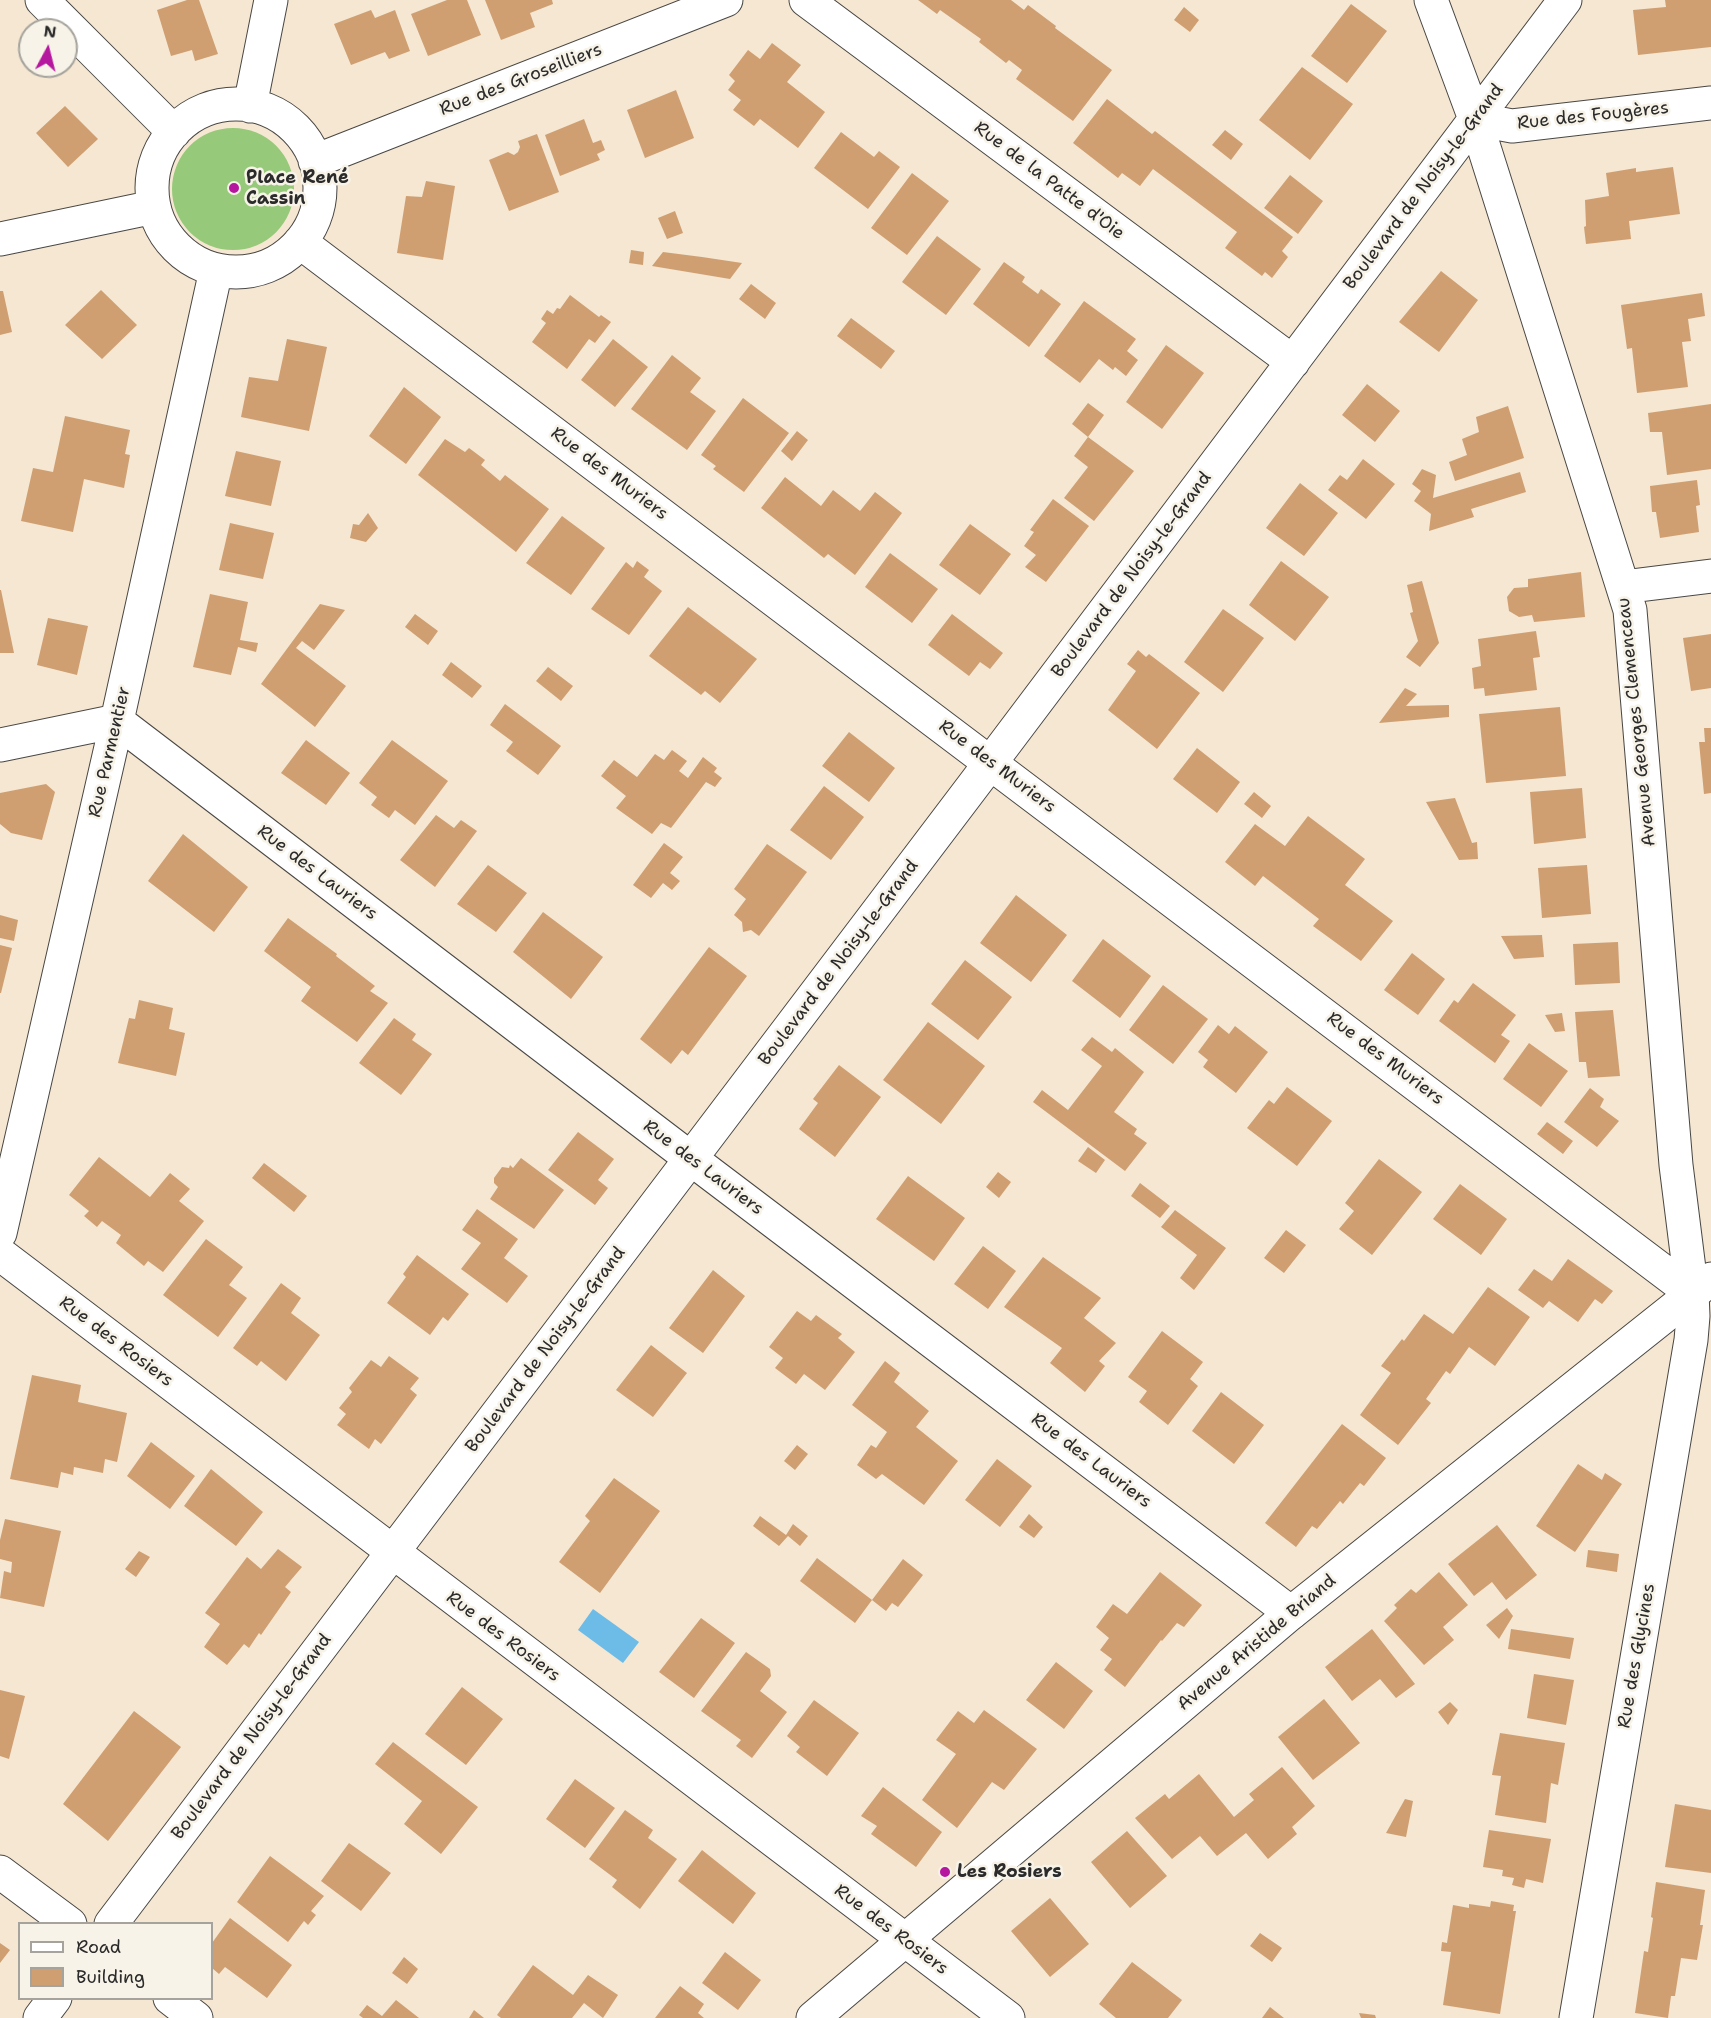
<!DOCTYPE html>
<meta charset="utf-8">
<style>
body{margin:0}
#map{position:relative;width:1711px;height:2018px;overflow:hidden;background:#f5e7d2;font-family:"Shantell Sans",sans-serif}
canvas{display:block}
.legend{position:absolute;left:18px;top:1922px;width:195px;height:78px;box-sizing:border-box;background:#f7f3e8;border:2px solid #a5a39c;margin:0;padding:8px 10px;list-style:none;font-size:18px;color:#2b2b2b}
.legend li{display:flex;align-items:center;gap:12px;height:30px}
.legend b{width:30px;border:2px solid #a5a39c}
.north{position:absolute;left:18px;top:18px;width:60px;height:60px;box-sizing:border-box;background:#f7f3e8;border:2px solid #a5a39c;border-radius:50%;rotate:7deg;font-size:16px;font-weight:700;line-height:24px;text-align:center;color:#2b2b2b}
.north::after{content:'';display:block;margin:auto;width:21px;height:27px;background:#b5179e;clip-path:polygon(50% 0,100% 100%,50% 72%,0 100%)}
</style>
<div id="map">
<canvas width="1711" height="2018"></canvas>
<ul class="legend">
<li><b style="height:8px;background:#fff"></b>Road</li>
<li><b style="height:16px;background:#cf9f72"></b>Building</li>
</ul>
<div class="north">N</div>
</div>
<script>
const g = document.querySelector('canvas').getContext('2d');
g.lineJoin = 'round';
function fillPath(path, color) { g.fillStyle = color; g.fill(path, 'evenodd'); }
const shape = rows => new Path2D(rows.map(r => 'M' + r).join(''));
function strokePath(path, color, width, dash) { g.strokeStyle = color; g.lineWidth = width; g.lineCap = dash ? 'butt' : 'round'; g.setLineDash(dash || []); g.stroke(path); }
function label(font, color, halo, rows, align = 'center') {
  g.font = font + ' "Shantell Sans",sans-serif'; g.lineWidth = 5; g.setLineDash([]); g.textBaseline = 'middle'; g.strokeStyle = halo; g.fillStyle = color; for (const [text, x, y, turn = 0] of rows) {
    g.save(); g.translate(x, y); g.rotate((+turn || 0) * Math.PI / 180); g.textAlign = isNaN(turn) ? turn : align; if (halo) g.strokeText(text, 0, 0); g.fillText(text, 0, 0); g.restore();
  }
}
fillPath(shape([
 '172 189a61 61 0 1 1 122 0a61 61 0 1 1-122 0Z'
]), '#96c979');
fillPath(shape([
 [593,1609,639,1642,623,1663,578,1630]
]), '#6dbbe7');
fillPath(shape([
 [187,0,199,0,218,54,195,61,192,50,171,56,157,10],
 [447,0,467,0,481,35,428,56,411,14],
 [485,0,552,0,553,4,530,13,535,27,501,40],
 [918,0,1011,0,1024,10,1028,5,1056,26,1055,28,1112,70,1073,121,1016,79,1022,70,1009,60,1006,63,979,42,981,39,940,10,937,14],
 [1665,0,1711,0,1711,47,1638,55,1633,10,1666,7],
 [1351,4,1387,31,1347,83,1311,56],
 [1184,7,1199,20,1190,32,1174,20],
 [371,10,375,18,395,10,410,51,389,59,385,52,351,65,334,24],
 [772,43,801,65,787,82,825,112,798,148,760,119,754,126,733,110,741,100,728,90,735,81,729,75,748,50,760,59],
 [1302,67,1353,104,1310,160,1259,120],
 [676,90,694,138,645,158,627,110],
 [1107,99,1152,134,1155,131,1293,237,1282,251,1288,257,1272,278,1265,272,1262,276,1225,248,1237,232,1153,169,1140,186,1122,173,1118,178,1073,143],
 [65,106,98,139,68,167,36,133],
 [584,119,593,143,601,140,605,150,597,154,600,160,560,176,545,135],
 [1225,130,1243,144,1231,160,1212,145],
 [841,132,874,157,879,151,900,167,868,209,814,168],
 [537,134,559,192,509,211,489,160,508,152,514,155,518,152,520,147,518,141],
 [1673,167,1680,214,1629,221,1631,239,1586,244,1584,227,1586,226,1585,200,1609,196,1606,173,1636,168,1636,172],
 [912,173,949,201,907,255,871,228],
 [1290,175,1323,201,1298,234,1264,208],
 [426,181,455,186,443,260,397,253,406,196,422,197],
 [675,211,683,233,667,239,658,218],
 [937,236,981,269,946,315,902,282],
 [631,250,644,252,643,265,629,263],
 [663,252,702,257,742,263,730,279,652,266],
 [1004,262,1025,277,1022,282,1038,294,1041,289,1061,304,1029,347,973,304],
 [1441,271,1478,300,1439,352,1399,322],
 [751,284,776,303,765,319,739,299],
 [101,290,137,325,102,359,65,325],
 [0,291,3,291,12,332,0,335],
 [1702,293,1705,316,1688,319,1691,341,1682,342,1688,387,1637,393,1632,348,1627,349,1621,305],
 [570,295,599,317,601,315,611,322,595,343,589,339,567,369,532,342,546,323,541,319,547,310,553,314,557,308,560,309],
 [1084,301,1136,339,1127,351,1138,360,1126,376,1115,367,1113,370,1099,359,1080,383,1044,356],
 [851,318,895,351,881,369,837,336],
 [287,339,327,347,309,431,241,417,249,377,278,381],
 [613,339,648,367,615,407,581,380],
 [1166,345,1204,373,1162,429,1126,402],
 [672,355,701,378,690,392,716,411,687,450,631,409],
 [1367,384,1400,411,1375,442,1342,415],
 [404,387,441,417,406,464,369,436],
 [743,398,789,433,744,492,713,469,716,466,701,455],
 [1088,403,1104,415,1088,437,1072,424],
 [1711,404,1711,469,1667,475,1662,432,1650,432,1648,413],
 [1508,406,1524,458,1455,481,1449,462,1467,455,1462,439,1479,432,1476,417],
 [65,416,130,430,125,454,130,455,124,488,84,479,73,532,21,521,33,468,53,472],
 [797,431,808,440,792,461,781,451],
 [1088,437,1134,471,1094,521,1064,498,1088,467,1074,456],
 [445,439,465,452,469,448,485,460,481,465,500,481,505,475,549,509,516,552,418,475],
 [236,451,281,461,271,506,225,496],
 [1363,459,1395,484,1366,519,1328,490,1340,475,1347,480],
 [1422,469,1436,475,1433,498,1520,472,1526,492,1471,509,1474,517,1429,531,1431,514,1414,501,1421,491,1412,484],
 [785,477,821,506,833,490,860,511,875,492,902,513,855,575,828,554,824,558,761,508],
 [1697,480,1700,505,1696,506,1699,532,1660,538,1656,512,1652,512,1650,486],
 [1300,483,1338,513,1304,556,1266,528],
 [1053,499,1089,526,1046,582,1025,567,1036,555,1024,546,1034,532,1030,530],
 [368,513,378,528,366,542,350,538,353,524,359,525],
 [562,516,605,548,571,595,526,563],
 [230,523,274,533,263,579,219,570],
 [970,524,1011,554,980,595,939,565],
 [890,553,938,589,912,623,865,587],
 [637,561,649,570,644,577,662,591,629,635,591,609,626,562,633,568],
 [1281,561,1329,597,1295,641,1249,605],
 [1581,572,1585,617,1534,622,1532,615,1519,617,1509,611,1507,597,1514,588,1528,587,1528,579],
 [1422,581,1439,643,1420,667,1406,657,1418,641,1410,613,1413,612,1407,585],
 [0,590,1,590,14,653,0,653],
 [210,594,248,602,240,640,258,643,256,652,238,647,231,675,193,667],
 [320,604,345,610,314,650,302,641,296,648,346,686,315,727,261,684],
 [688,607,757,659,720,703,705,691,701,695,649,656],
 [1223,609,1264,638,1223,692,1184,662],
 [415,614,438,631,428,645,405,627],
 [952,614,1003,653,990,669,980,662,969,676,928,645],
 [48,618,88,626,77,675,37,665],
 [1536,631,1540,657,1533,658,1537,690,1485,696,1484,688,1474,689,1472,668,1481,666,1478,639],
 [1711,634,1711,688,1691,691,1683,638],
 [1138,650,1146,657,1149,654,1200,693,1157,749,1108,710,1136,671,1127,664],
 [451,662,482,686,472,698,442,675],
 [548,667,573,686,561,701,536,681],
 [1405,688,1417,694,1406,706,1449,705,1449,717,1379,723],
 [505,704,561,746,538,775,506,751,513,742,490,725],
 [1560,707,1566,776,1486,783,1479,714],
 [1704,728,1711,728,1711,793,1704,794,1699,742,1705,742],
 [849,732,895,768,869,802,822,766],
 [306,740,350,773,326,805,281,773],
 [392,740,448,781,415,825,395,810,389,818,371,805,377,797,359,783],
 [1197,748,1240,782,1217,813,1173,779],
 [672,750,687,761,679,771,688,778,703,757,717,768,714,772,722,778,715,787,706,782,671,828,661,823,652,834,616,808,626,796,601,776,614,760,637,777,655,754,664,760],
 [46,784,55,792,42,840,11,833,0,824,0,793],
 [824,786,864,817,831,860,790,830],
 [1582,788,1586,838,1534,844,1530,792],
 [1254,792,1271,806,1262,818,1244,804],
 [1455,798,1472,843,1477,842,1478,859,1459,860,1426,802],
 [436,815,454,828,461,820,477,831,435,887,400,860],
 [1308,816,1365,859,1345,885,1393,921,1361,961,1313,926,1319,919,1263,876,1255,886,1225,862,1255,824,1285,846],
 [183,834,248,887,214,932,148,881],
 [664,843,683,857,670,873,680,881,672,890,663,883,651,898,633,885],
 [767,844,807,872,759,936,751,930,743,932,742,922,734,915,746,899,734,889],
 [488,865,527,893,496,932,457,904],
 [1587,865,1591,914,1542,918,1538,868],
 [1016,895,1067,935,1031,982,980,943],
 [543,912,603,957,571,999,513,952],
 [0,915,18,920,14,941,0,938],
 [288,918,337,954,336,956,375,986,370,991,388,1003,357,1042,301,1001,311,987,264,951],
 [1542,935,1544,957,1514,959,1501,936],
 [1103,939,1151,976,1120,1018,1072,981],
 [1618,942,1620,983,1575,985,1573,944],
 [0,945,12,948,1,993,0,993],
 [709,947,747,976,688,1055,682,1050,671,1064,640,1039],
 [1412,953,1445,979,1418,1015,1384,990],
 [965,960,1012,997,978,1040,931,1004],
 [1473,983,1516,1015,1501,1035,1510,1041,1495,1063,1439,1021,1454,1000,1458,1003],
 [1163,985,1208,1019,1173,1064,1129,1030],
 [139,1000,173,1008,169,1029,185,1033,176,1076,118,1063,129,1018,135,1019],
 [1613,1010,1620,1076,1588,1078,1586,1062,1579,1062,1575,1012],
 [1562,1013,1565,1031,1555,1032,1545,1015],
 [394,1018,416,1034,412,1040,432,1054,401,1095,359,1063],
 [928,1022,985,1066,941,1124,883,1080],
 [1218,1025,1229,1034,1235,1026,1268,1052,1236,1093,1203,1067,1208,1060,1198,1052],
 [1092,1037,1112,1052,1115,1048,1144,1072,1114,1112,1137,1129,1134,1134,1147,1143,1125,1171,1033,1102,1042,1090,1068,1110,1102,1066,1081,1050],
 [1529,1043,1568,1071,1541,1107,1503,1079],
 [839,1065,881,1097,835,1157,799,1129,818,1103,813,1099],
 [1287,1087,1332,1121,1297,1166,1247,1128,1269,1100,1274,1104],
 [1590,1088,1604,1099,1600,1107,1619,1121,1597,1147,1564,1122],
 [1547,1122,1573,1141,1563,1154,1537,1134],
 [578,1132,614,1159,598,1180,608,1188,595,1205,548,1170],
 [1088,1147,1105,1160,1096,1173,1078,1161],
 [99,1157,150,1197,170,1173,190,1189,179,1201,204,1221,163,1272,148,1261,144,1266,116,1243,121,1235,102,1221,97,1227,84,1216,89,1211,69,1195],
 [521,1158,564,1190,534,1229,490,1199,498,1187,494,1183,494,1178,502,1167,509,1168,510,1165,513,1168],
 [1379,1159,1422,1192,1372,1255,1339,1229,1354,1211,1345,1203],
 [264,1163,307,1196,294,1212,252,1178],
 [998,1172,1011,1182,999,1198,986,1187],
 [908,1176,965,1218,934,1261,876,1219],
 [1140,1183,1170,1206,1160,1218,1131,1196],
 [1460,1184,1507,1219,1481,1255,1433,1219],
 [477,1209,518,1239,504,1258,528,1276,507,1303,461,1269,481,1243,462,1230],
 [1175,1210,1226,1248,1194,1290,1180,1278,1197,1255,1161,1227],
 [1286,1230,1306,1245,1284,1273,1264,1258],
 [206,1239,243,1267,229,1285,247,1298,218,1337,163,1295],
 [983,1246,1016,1271,988,1309,954,1284],
 [417,1255,469,1294,448,1321,443,1317,430,1335,387,1303,406,1277,403,1274],
 [1043,1257,1101,1298,1084,1318,1116,1343,1099,1361,1105,1366,1085,1392,1050,1363,1062,1348,1004,1307],
 [1568,1259,1613,1291,1602,1304,1595,1299,1578,1322,1549,1301,1543,1308,1518,1290,1534,1269,1552,1281],
 [713,1270,745,1296,703,1353,669,1328],
 [281,1283,301,1298,291,1313,320,1335,286,1381,261,1361,257,1366,233,1348],
 [1488,1287,1530,1317,1495,1366,1469,1347,1450,1374,1446,1371,1426,1399,1431,1403,1398,1445,1360,1415,1391,1373,1381,1366,1402,1339,1404,1341,1424,1314,1453,1334],
 [797,1311,811,1321,816,1315,842,1334,838,1338,855,1352,825,1390,804,1374,796,1384,775,1368,783,1358,769,1347],
 [1162,1331,1203,1362,1190,1379,1198,1386,1168,1425,1139,1402,1147,1391,1128,1377],
 [651,1345,687,1373,653,1417,616,1390],
 [389,1356,419,1378,410,1389,417,1395,381,1444,375,1439,369,1449,337,1425,346,1414,339,1408,352,1392,349,1388,371,1360,381,1367],
 [885,1361,900,1373,894,1382,929,1411,916,1427,958,1461,924,1505,882,1474,876,1479,857,1465,871,1445,876,1448,887,1432,852,1405],
 [32,1375,81,1385,78,1402,127,1413,117,1462,105,1459,103,1473,74,1467,73,1475,61,1472,58,1488,10,1479],
 [1221,1392,1264,1425,1234,1464,1192,1431],
 [1342,1424,1386,1458,1364,1486,1360,1483,1343,1504,1340,1501,1317,1529,1312,1526,1296,1547,1265,1523],
 [151,1442,195,1476,170,1509,127,1476],
 [797,1445,808,1454,795,1470,784,1461],
 [997,1459,1032,1486,1000,1527,965,1500],
 [1578,1464,1602,1480,1605,1473,1622,1484,1575,1552,1536,1526],
 [211,1469,263,1512,236,1546,184,1506],
 [614,1478,660,1511,600,1593,559,1562,590,1521,585,1516],
 [1029,1514,1043,1527,1034,1538,1019,1527],
 [760,1516,786,1535,793,1524,808,1536,800,1546,788,1536,779,1546,753,1526],
 [5,1519,61,1531,44,1607,0,1598,4,1571,11,1573,12,1562,0,1559,0,1540],
 [1497,1525,1537,1575,1506,1600,1492,1582,1474,1596,1448,1564],
 [278,1549,302,1567,285,1587,291,1592,261,1635,259,1633,249,1648,244,1644,227,1665,204,1647,220,1624,205,1613,247,1557,261,1569],
 [1588,1550,1619,1554,1617,1572,1586,1567],
 [139,1551,150,1557,136,1577,125,1569],
 [817,1558,872,1600,855,1623,800,1581],
 [903,1559,923,1575,898,1607,892,1603,886,1611,872,1600],
 [1160,1572,1202,1605,1184,1627,1177,1623,1162,1641,1161,1640,1125,1687,1104,1670,1112,1659,1100,1650,1109,1638,1096,1627,1113,1604,1127,1614],
 [1439,1572,1468,1605,1443,1627,1454,1640,1424,1665,1384,1621,1397,1608,1394,1605,1411,1589,1416,1593],
 [1507,1608,1513,1616,1499,1639,1486,1625],
 [701,1618,735,1643,694,1698,659,1672],
 [1372,1629,1415,1684,1396,1698,1380,1679,1352,1701,1325,1667],
 [1511,1629,1574,1638,1570,1659,1508,1649],
 [746,1652,770,1669,771,1676,760,1691,787,1712,752,1758,736,1746,741,1740,701,1711],
 [1056,1662,1093,1691,1064,1729,1026,1700],
 [1534,1674,1574,1680,1566,1725,1527,1718],
 [462,1687,503,1719,466,1765,425,1734],
 [0,1690,25,1696,9,1759,0,1756],
 [1324,1699,1360,1743,1313,1780,1278,1737],
 [814,1700,859,1733,827,1776,796,1752,800,1747,787,1736],
 [1450,1702,1458,1710,1448,1725,1438,1712],
 [984,1710,1037,1749,1004,1790,992,1782,957,1828,922,1800,956,1754,936,1740,958,1711,974,1723],
 [134,1711,181,1747,108,1841,63,1804],
 [1500,1733,1565,1743,1558,1785,1551,1783,1546,1823,1495,1815,1501,1776,1492,1775],
 [393,1742,478,1807,441,1854,404,1824,422,1801,375,1764],
 [1282,1767,1315,1806,1292,1827,1297,1834,1268,1859,1246,1833,1217,1856,1200,1836,1172,1859,1135,1818,1165,1794,1169,1799,1199,1774,1234,1817,1254,1800,1249,1794],
 [575,1779,615,1808,585,1848,546,1819],
 [883,1787,942,1832,916,1867,871,1834,877,1826,861,1816],
 [1405,1799,1413,1801,1406,1837,1386,1833],
 [1675,1804,1711,1810,1711,1873,1665,1867],
 [625,1810,653,1830,648,1838,677,1859,640,1909,612,1887,617,1880,589,1859],
 [1489,1830,1551,1839,1543,1883,1526,1879,1524,1888,1512,1885,1514,1878,1502,1876,1503,1870,1483,1867],
 [1127,1831,1167,1876,1130,1908,1091,1862],
 [349,1843,391,1873,361,1911,321,1881],
 [702,1850,756,1893,733,1924,678,1881],
 [270,1856,324,1896,311,1911,316,1915,308,1925,304,1921,288,1942,237,1902],
 [1656,1882,1705,1890,1700,1925,1703,1925,1697,1960,1681,1958,1675,1996,1671,1996,1668,2018,1635,2013,1644,1951,1648,1952,1653,1918,1651,1917],
 [1050,1898,1089,1944,1050,1977,1011,1931],
 [1491,1901,1514,1905,1513,1911,1516,1911,1500,2014,1443,2005,1451,1952,1441,1951,1442,1942,1447,1943,1453,1905,1469,1908,1469,1904,1490,1907],
 [230,1918,292,1965,267,1998,225,1967,219,1974,212,1968,212,1943],
 [1260,1933,1282,1948,1272,1962,1250,1946],
 [0,1943,10,1950,0,1963],
 [725,1952,761,1980,738,2010,702,1983],
 [404,1957,418,1969,407,1984,392,1973],
 [1132,1962,1182,2000,1168,2018,1116,2018,1099,2004],
 [533,1965,573,1995,588,1975,618,1995,603,2018,584,2003,572,2018,501,2018,497,2015],
 [680,1986,704,2004,698,2013,704,2018,655,2018],
 [396,2000,419,2018,363,2018,359,2015,367,2005,382,2016],
 [1270,2007,1284,2018,1262,2018],
 [474,2010,484,2018,469,2018],
 [1359,2013,1375,2015,1376,2018,1361,2018]
]), '#cf9f72');
const street = shape([
 [42,0,174,132],
 [806,0,1293,362],
 [1431,0,1475,119,1630,610,1676,1165,1692,1293,1693,1316,1691,1340,1576,2018],
 '152 188a84 84 0 1 1 168 0a84 84 0 1 1-168 0Z',
 [250,106,271,0],
 [1475,119,1512,126,1711,103],
 [315,161,726,0],
 [0,239,154,207],
 [300,242,1692,1293],
 [1623,587,1711,576],
 [0,745,117,721,711,1174,1291,1613],
 [0,1233,117,721,216,270],
 [0,1254,1008,2018],
 [0,1872,70,1924],
 [111,1924,979,778,1565,0],
 [170,1998,196,2018],
 [40,2018,55,1998]
]);
const secondary = shape([
 [813,2018,1291,1613,1711,1279]
]);
strokePath(street, '#494744', 35);
strokePath(secondary, '#494744', 35);
strokePath(street, '#fff', 33);
strokePath(secondary, '#fff', 33);
for (const [x, y, r, color] of [
 [234,188,6,"#b5179e"],
 [945,1872,6,"#b5179e"]
]) { const dot = new Path2D(); dot.arc(x, y, r, 0, 2 * Math.PI); g.fillStyle = color; g.fill(dot); strokePath(dot, '#f7f3e8', 2); }
label('18px', '#2b2b2b', '#f7f3e8', [
 ["Rue des Groseilliers",521,80,-21],
 ["Rue des Fougères",1593,116,-6],
 ["Rue de la Patte d'Oie",1049,181,37],
 ["Boulevard de Noisy-le-Grand",1424,187,-53],
 ["Rue des Muriers",609,474,37],
 ["Boulevard de Noisy-le-Grand",1132,575,-53],
 ["Avenue Georges Clemenceau",1637,722,-96],
 ["Rue Parmentier",110,752,-77],
 ["Rue des Muriers",997,767,37],
 ["Rue des Lauriers",317,873,37],
 ["Boulevard de Noisy-le-Grand",839,963,-53],
 ["Rue des Muriers",1385,1059,37],
 ["Rue des Lauriers",703,1168,37],
 ["Rue des Rosiers",116,1342,37],
 ["Boulevard de Noisy-le-Grand",546,1350,-53],
 ["Rue des Lauriers",1091,1461,37],
 ["Rue des Rosiers",503,1637,37],
 ["Avenue Aristide Briand",1257,1643,-40],
 ["Rue des Glycines",1637,1656,-80],
 ["Boulevard de Noisy-le-Grand",252,1737,-53],
 ["Rue des Rosiers",891,1930,37]
]);
label('bold 18px', '#2b2b2b', '#f7f3e8', [
 ["Place René",246,178],
 ["Cassin",246,199],
 ["Les Rosiers",957,1872]
], 'left');
</script>
